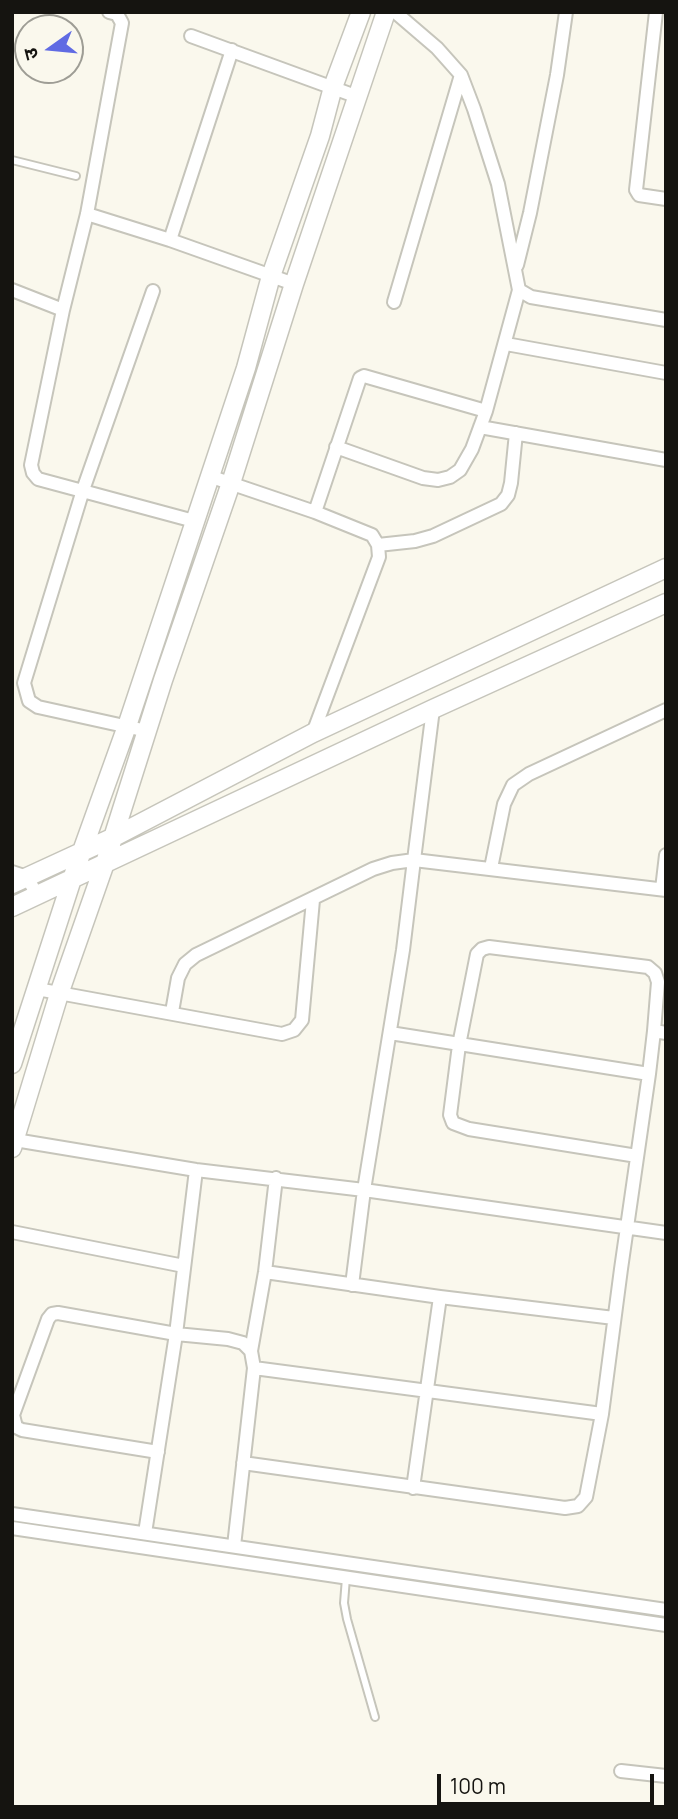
<!DOCTYPE html>
<meta charset="utf-8">
<style>
body{margin:0}
#map{position:relative;width:678px;height:1819px;overflow:hidden;background:#faf8ed;font-family:Manrope,"Noto Sans Devanagari",sans-serif}
canvas{display:block}
.frame{position:absolute;inset:0;border:14px solid #151410;pointer-events:none}
.north{position:absolute;left:14px;top:14px;width:70px;height:70px;box-sizing:border-box;background:#faf8ed;border:2px solid #9e9d95;border-radius:50%;rotate:255deg;font-size:19px;font-weight:700;line-height:28px;text-align:center;color:#151410}
.north::after{content:'';display:block;margin:auto;width:24px;height:32px;background:#606be3;clip-path:polygon(50% 0,100% 100%,50% 72%,0 100%)}
.scale{position:absolute;left:437px;top:1774px;width:217px;height:32px;box-sizing:border-box;border:4px solid #151410;border-top:0;padding-left:9px;font-size:21px;line-height:24px;white-space:nowrap;color:#151410;-webkit-text-stroke:5px #faf8ed;paint-order:stroke}
</style>
<div id="map">
<canvas width="678" height="1819"></canvas>
<div class="frame"></div>
<div class="north">उ</div>
<div class="scale">100 m</div>
</div>
<script>
const g = document.querySelector('canvas').getContext('2d');
g.lineJoin = 'round';
const shape = rows => new Path2D(rows.map(r => 'M' + r).join(''));
function strokePath(path, color, width, dash) { g.strokeStyle = color; g.lineWidth = width; g.lineCap = dash ? 'butt' : 'round'; g.setLineDash(dash || []); g.stroke(path); }
const lane = shape([
 [12,160,76,176],
 [346,1578,344,1603,347,1619,375,1717]
]);
const street = shape([
 [109,12,117,14,122,23,87,214,63,310,31,465,33,473,38,479,194,521],
 [395,12,437,48,461,75,474,109,498,184,519,290,531,297,666,320],
 [656,12,636,190,639,195,666,199],
 [191,36,358,97],
 [87,214,170,240,294,284],
 [170,240,232,50],
 [517,265,530,213,557,75,566,12],
 [12,290,63,310],
 [394,302,461,75],
 [506,344,666,373],
 [480,427,666,460],
 [336,447,423,478,438,480,450,477,460,470,472,449,486,411,519,290],
 [209,476,315,512,372,535,378,545,379,557,313,733],
 [315,512,360,378,364,376,486,411],
 [378,545,415,541,433,536,501,504,508,495,511,483,516,433],
 [433,709,414,860,666,890],
 [147,731,38,707,29,701,24,683,83,490,153,291],
 [491,868,504,804,513,785,529,774,666,710],
 [12,872,27,877,37,895],
 [662,889,666,855],
 [37,989,282,1034,294,1030,302,1020,313,900],
 [172,1012,178,978,185,964,196,955,373,869,392,863,414,860,403,950,364,1190,352,1285],
 [390,1033,649,1074,654,1031,666,1033],
 [15,1140,196,1170,364,1190,666,1233],
 [637,1156,469,1129,453,1123,450,1115,459,1045,477,954,482,949,489,947,648,967,655,973,658,982,654,1031],
 [12,1232,184,1266],
 [265,1272,440,1297,614,1318],
 [251,1351,265,1272,276,1178],
 [158,1452,22,1430,16,1427,13,1415,48,1319,52,1314,58,1313,176,1334,228,1339,243,1343,251,1351,254,1368,602,1414],
 [243,1463,565,1508,578,1506,586,1497,602,1414,621,1269,649,1074],
 [413,1488,440,1297],
 [12,1514,666,1610],
 [12,1528,666,1625],
 [145,1533,176,1334,196,1170],
 [234,1546,254,1368],
 [621,1771,666,1776]
]);
const secondary = shape([
 [12,884,114,837,313,733,666,568],
 [12,907,433,709,666,603],
 [12,1064,72,879,127,726,246,368,271,276,320,136,333,87,361,12],
 [12,1148,59,994,105,863,163,680,231,483,294,284,386,12]
]);
strokePath(lane, '#c6c5bb', 10);
strokePath(street, '#c6c5bb', 16);
strokePath(secondary, '#c6c5bb', 21);
strokePath(lane, '#fff', 6);
strokePath(street, '#fff', 12);
strokePath(secondary, '#fff', 18);
</script>
